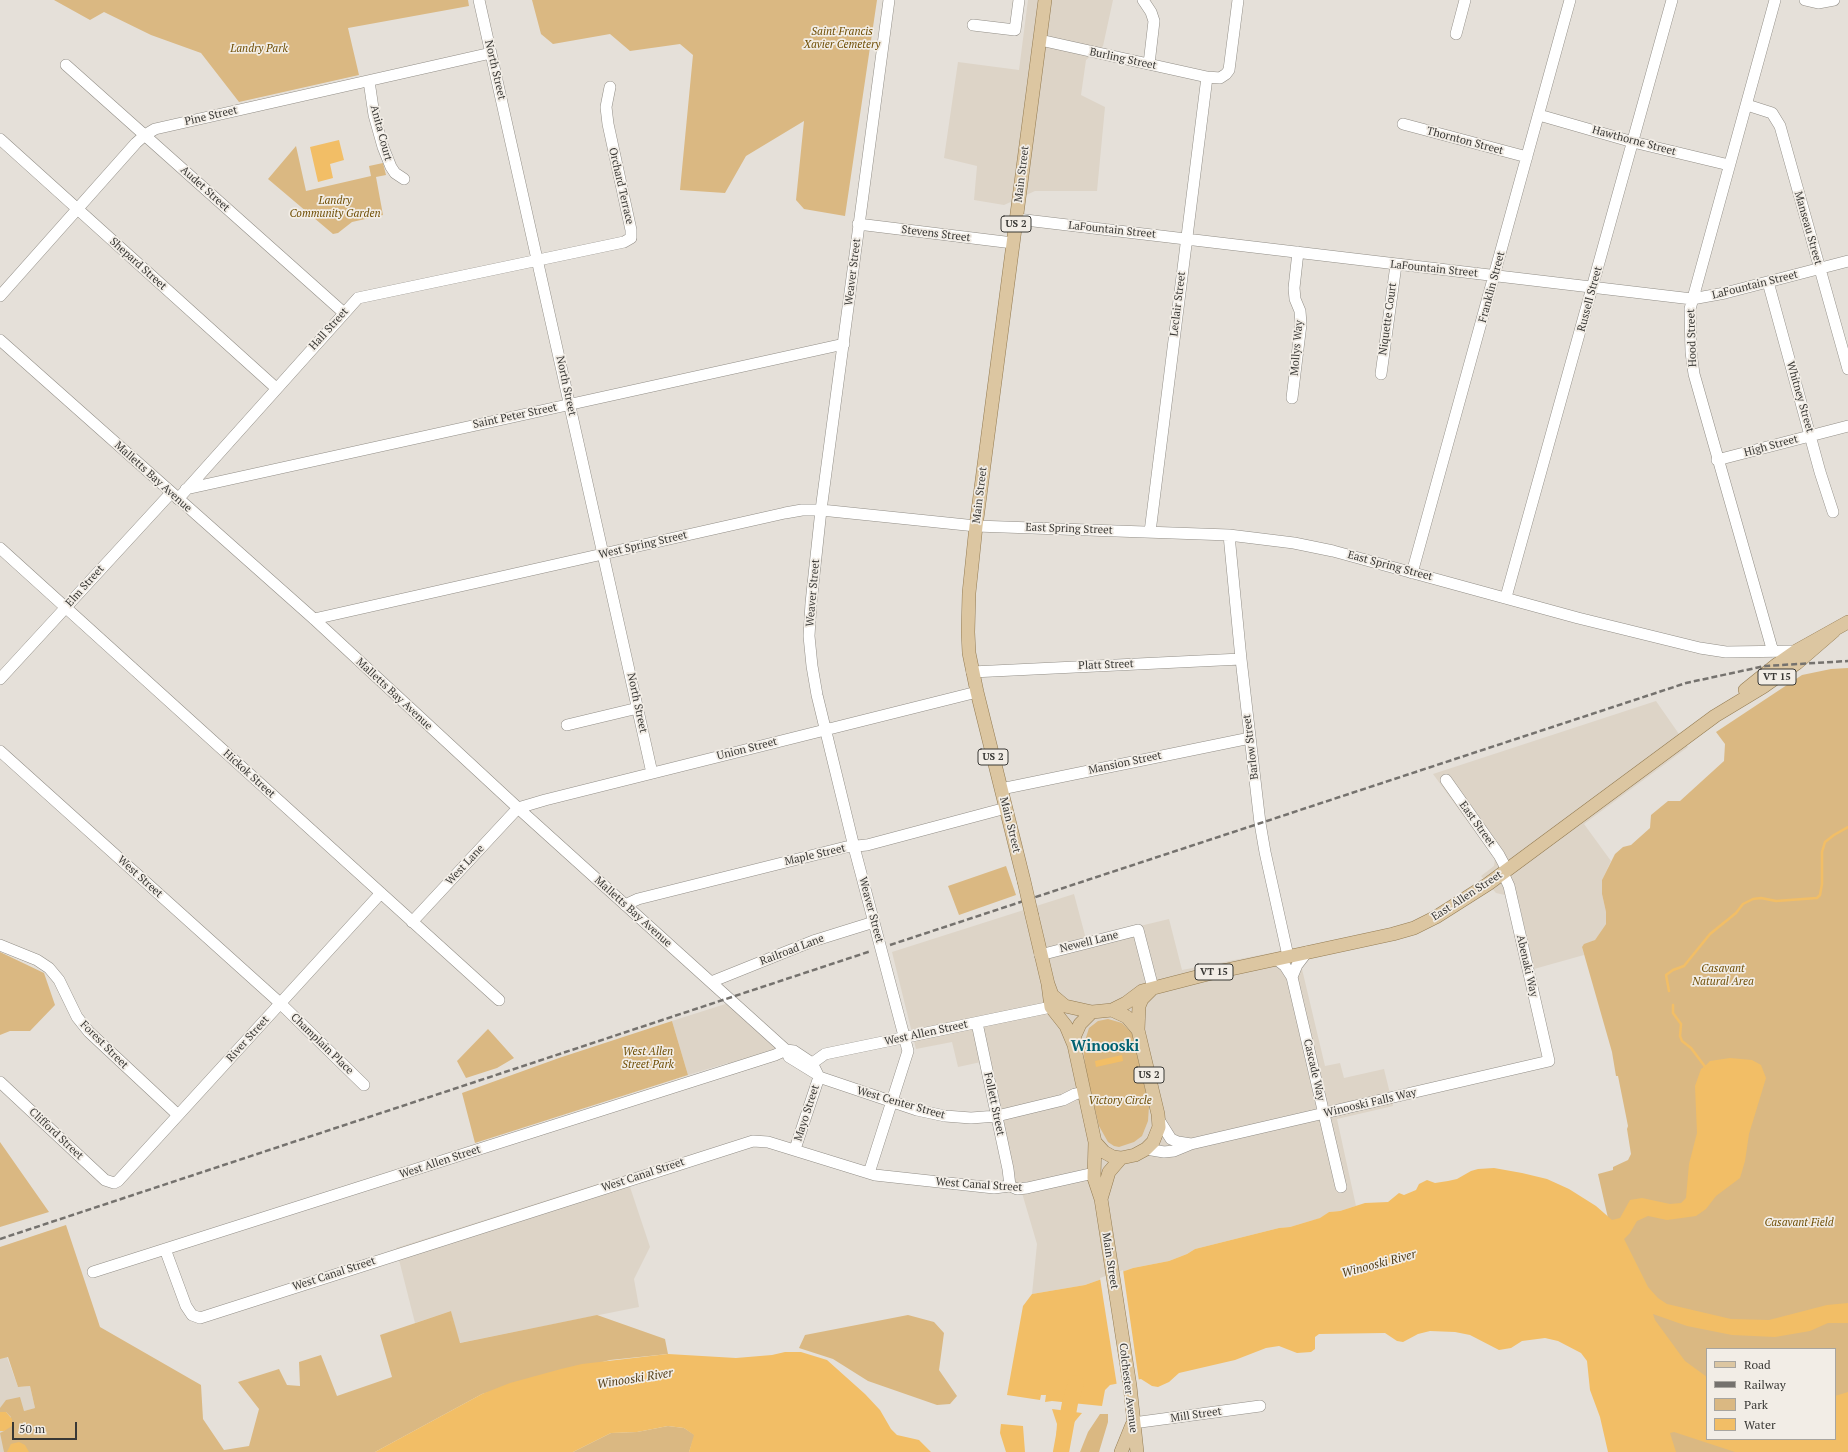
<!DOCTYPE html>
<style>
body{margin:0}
#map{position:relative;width:1848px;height:1452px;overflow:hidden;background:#e5e0d9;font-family:"PT Serif",serif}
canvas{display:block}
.legend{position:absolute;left:1706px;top:1348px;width:130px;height:92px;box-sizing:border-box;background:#f2ede6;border:1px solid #a8a59f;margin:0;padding:5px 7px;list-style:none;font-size:12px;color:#393835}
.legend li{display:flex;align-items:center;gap:8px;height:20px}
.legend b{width:20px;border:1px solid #a8a59f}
.scale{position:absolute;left:12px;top:1422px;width:65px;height:18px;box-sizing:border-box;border:2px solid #393835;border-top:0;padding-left:5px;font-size:12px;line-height:14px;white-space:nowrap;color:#393835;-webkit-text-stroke:3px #f2ede6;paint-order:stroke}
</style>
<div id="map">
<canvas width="1848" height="1452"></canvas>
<ul class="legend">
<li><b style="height:5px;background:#dcc6a1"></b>Road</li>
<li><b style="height:5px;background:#75726e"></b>Railway</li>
<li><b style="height:11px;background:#dab882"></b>Park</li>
<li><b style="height:11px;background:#f2be66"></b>Water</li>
</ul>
<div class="scale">50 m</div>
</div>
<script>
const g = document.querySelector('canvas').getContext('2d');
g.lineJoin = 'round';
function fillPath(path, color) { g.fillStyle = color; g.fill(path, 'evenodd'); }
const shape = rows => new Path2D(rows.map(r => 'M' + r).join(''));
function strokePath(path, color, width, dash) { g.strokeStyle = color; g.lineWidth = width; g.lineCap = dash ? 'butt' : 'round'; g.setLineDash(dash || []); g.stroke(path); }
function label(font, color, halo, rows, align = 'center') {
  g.font = font + ' "PT Serif",serif'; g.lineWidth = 3.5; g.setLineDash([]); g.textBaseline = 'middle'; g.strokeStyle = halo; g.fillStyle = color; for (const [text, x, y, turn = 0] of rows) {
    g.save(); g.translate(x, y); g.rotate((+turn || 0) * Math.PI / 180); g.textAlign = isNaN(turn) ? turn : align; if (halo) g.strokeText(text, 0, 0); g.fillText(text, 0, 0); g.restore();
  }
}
fillPath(shape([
 [1028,0,1113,0,1103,46,1086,60,1081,95,1105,107,1097,191,1035,191,1004,205,974,200,977,166,944,158,958,62,1019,70],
 [1656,701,1688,747,1584,824,1611,861,1602,880,1602,894,1606,912,1606,924,1595,940,1582,947,1584,955,1534,969,1518,898,1496,893,1481,876,1494,866,1495,859,1433,774],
 [1074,894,1086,939,1169,919,1182,970,1297,948,1325,1066,1340,1063,1344,1078,1384,1069,1393,1106,1337,1119,1356,1206,1340,1211,1329,1212,1321,1218,1290,1227,1279,1228,1195,1249,1187,1254,1169,1261,1133,1268,1085,1285,1032,1294,1037,1244,1022,1193,1007,1180,981,1062,958,1067,952,1042,916,1049,892,952],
 [738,1000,789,1045,784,1058,732,1075,728,1063,688,1075,672,1021],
 [626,1175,650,1247,634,1279,639,1307,459,1343,451,1311,415,1323,396,1248],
 [0,1345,7,1357,18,1387,30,1386,35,1408,24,1411,33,1452,0,1452]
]), '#ddd4c7');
fillPath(shape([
 [54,0,468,0,469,6,348,28,359,75,239,102,201,53,151,35,104,12,90,20],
 [532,0,877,0,845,216,804,209,796,200,804,121,746,156,725,193,680,190,693,55,680,44,630,51,610,34,553,44,541,34],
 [296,146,306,191,371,176,369,166,383,163,386,175,376,177,383,215,352,222,338,233,333,234,268,179],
 [1848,668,1848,1452,1661,1452,1598,1174,1613,1170,1613,1167,1628,1160,1631,1154,1627,1129,1628,1126,1618,1076,1616,1076,1612,1052,1582,947,1584,944,1595,940,1606,924,1606,912,1602,894,1602,880,1615,854,1623,847,1631,845,1650,828,1651,815,1668,801,1680,801,1724,761,1725,744,1716,732,1802,675,1831,669],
 [1707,1349,1835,1349,1835,1439,1707,1439],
 [1006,866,1016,895,959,915,948,886],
 [0,952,44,973,55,1005,30,1031,10,1031,0,1035],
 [1108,1019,1122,1023,1132,1033,1149,1106,1148,1121,1142,1136,1134,1142,1119,1147,1114,1146,1108,1142,1099,1126,1086,1072,1083,1047,1089,1028,1098,1021],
 [672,1021,688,1075,475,1143,462,1093,559,1058],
 [488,1029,514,1058,497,1068,466,1078,457,1061],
 [0,1142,49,1212,0,1227],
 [66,1225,100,1327,201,1385,203,1419,224,1450,249,1446,259,1409,238,1382,279,1369,287,1385,300,1386,299,1362,321,1355,337,1396,392,1377,380,1335,451,1311,460,1343,597,1315,665,1339,668,1354,610,1360,482,1394,375,1452,4,1452,0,1433,4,1431,11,1417,6,1412,0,1412,0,1408,6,1400,20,1397,24,1411,35,1408,30,1386,18,1387,8,1357,0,1359,0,1247],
 [908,1315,934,1322,944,1333,939,1370,957,1396,950,1404,937,1405,868,1381,833,1359,799,1348,805,1335],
 [1100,1414,1108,1414,1108,1422,1099,1452,1080,1452,1088,1432],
 [668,1426,684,1428,695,1435,689,1452,573,1452,611,1433,637,1432]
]), '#dab882');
fillPath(shape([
 [339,140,344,160,330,164,333,178,318,182,310,147],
 [1122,1055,1123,1061,1096,1067,1095,1061],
 [1730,1058,1752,1060,1761,1065,1766,1078,1749,1134,1745,1161,1740,1178,1716,1196,1706,1209,1696,1216,1667,1220,1648,1216,1637,1221,1630,1233,1624,1239,1648,1287,1658,1298,1667,1304,1731,1319,1769,1320,1827,1305,1848,1303,1848,1323,1828,1323,1810,1331,1775,1337,1732,1335,1687,1326,1653,1314,1655,1320,1685,1361,1707,1377,1707,1439,1835,1439,1835,1396,1848,1392,1848,1452,1735,1452,1674,1432,1670,1433,1676,1452,1608,1452,1600,1417,1590,1390,1587,1361,1581,1353,1558,1341,1545,1338,1522,1341,1511,1348,1499,1350,1470,1335,1455,1332,1430,1331,1418,1334,1403,1342,1397,1341,1385,1333,1319,1334,1315,1337,1315,1349,1311,1352,1297,1353,1279,1346,1266,1348,1235,1360,1179,1373,1169,1382,1158,1387,1152,1386,1141,1379,1110,1385,1105,1390,1102,1406,1052,1401,1045,1402,1046,1395,1041,1395,1040,1400,1007,1395,1023,1306,1032,1294,1085,1285,1133,1268,1169,1261,1187,1254,1195,1249,1279,1228,1290,1227,1320,1218,1329,1212,1340,1211,1365,1203,1388,1202,1399,1193,1404,1195,1416,1190,1419,1184,1427,1180,1435,1183,1448,1181,1457,1179,1471,1171,1478,1169,1494,1168,1522,1173,1547,1179,1569,1189,1596,1206,1612,1220,1620,1218,1630,1200,1642,1198,1670,1204,1681,1203,1686,1198,1689,1164,1697,1133,1695,1086,1701,1069,1705,1066,1710,1061],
 [785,1352,801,1352,827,1360,865,1394,880,1410,891,1429,897,1435,919,1440,931,1452,689,1452,694,1435,684,1428,668,1426,637,1432,611,1433,573,1452,375,1452,482,1394,510,1383,561,1369,582,1364,668,1354,736,1358,772,1355],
 [1052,1409,1082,1413,1071,1426,1067,1452,1055,1452,1057,1424],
 [0,1412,6,1412,12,1419,12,1426,4,1431,0,1431],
 [1001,1424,1023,1426,1025,1452,1006,1452,1000,1433],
 [19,1442,25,1445,29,1452,7,1452,11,1444]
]), '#f2be66');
fillPath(shape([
 [1123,1270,1139,1381,1117,1386,1100,1278]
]), '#e5e0d9');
strokePath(shape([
 [1669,991,1666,975,1673,970,1684,966,1710,934,1736,913,1743,904,1753,899,1761,898,1776,901,1817,898,1820,895,1822,884,1822,852,1825,842,1834,835,1848,827],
 [1673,1005,1673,1013,1681,1024,1680,1036,1682,1041,1691,1048,1706,1068]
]), '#f2be66', 2.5);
strokePath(shape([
 [1061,1452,1070,1403,1076,1383]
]), '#f2be66', 16);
const minor = shape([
 [479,0,652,773],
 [1143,0,1151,12,1154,21,1149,64],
 [1805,0,1818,3,1834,0],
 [973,25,1015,30,1019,0],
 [1456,34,1465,0],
 [1040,40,1207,77,1220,78,1226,74,1229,70,1238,0],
 [66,65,344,313],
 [369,81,374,115,383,147,391,167,395,173,404,179],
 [1747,105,1772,113,1780,126,1848,369],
 [1539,115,1633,142,1729,165],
 [1403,124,1527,157],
 [0,139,276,388],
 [1017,219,1692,299,1725,293,1848,261],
 [858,224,1013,243],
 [1768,282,1820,472,1833,512],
 [0,296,136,143,145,135,155,129,491,53],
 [0,340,314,619,518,808,786,1050,789,1057,815,1073],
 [1381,374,1396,265],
 [1292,398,1301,324,1300,311,1295,299,1294,288,1298,252],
 [1717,460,1848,426],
 [186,489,844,344],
 [178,499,358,298,624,242,631,238,631,230,608,124,606,107,610,87],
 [1150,532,1207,77],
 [1229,535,1241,659,1260,823,1265,852,1288,956],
 [0,548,499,1000],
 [1412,573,1570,0],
 [1506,597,1672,0],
 [314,619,785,513,802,510,821,510,976,526,1229,535,1294,543,1333,551,1578,618,1700,648,1726,652,1796,651],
 [1773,652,1694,374,1691,352,1690,309,1775,0],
 [972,672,1241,659],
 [0,679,171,493],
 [567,725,638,708],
 [0,751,280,1003,364,1085],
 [1446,780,1499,855,1507,870],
 [1001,789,1250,738],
 [625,905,638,899,846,847,867,845,1006,808],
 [412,922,518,808,545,800,977,692],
 [0,945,37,960,49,968,59,980,77,1017,89,1032,178,1115],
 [1040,955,1138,930,1153,988],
 [1276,959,1285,966,1292,977,1341,1187],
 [1292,977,1297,965,1307,952],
 [711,982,813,941,874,922],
 [977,1023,1008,1169,1010,1186],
 [786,1050,794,1051,812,1063,819,1077,917,1110,945,1116,971,1118,997,1116,1063,1100,1075,1094,1084,1092],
 [807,1067,825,1054,1051,1007],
 [0,1082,105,1180,114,1183,118,1181,381,893],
 [1159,1120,1171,1139,1178,1142,1191,1144],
 [795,1149,819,1077],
 [1146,1149,1164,1152,1174,1151,1191,1144,1549,1061,1509,886,1503,873],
 [869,1173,908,1051,854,847,817,695,812,666,809,636,811,603,821,510,889,0],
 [165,1249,186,1306,192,1315,200,1318,753,1141,768,1142,875,1175,994,1188,1010,1186,1017,1189,1027,1188,1094,1173],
 [93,1272,775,1055,786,1050],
 [1133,1423,1260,1406]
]);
const major = shape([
 [1745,690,1776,665,1796,651,1848,622],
 [1024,881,977,692,969,653,968,632,969,593,976,526,1045,0],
 [1032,916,1048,984,1052,995,1065,1006,1092,1012],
 [1048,984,1051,1007,1066,1026,1074,1045,1095,1142,1094,1178,1101,1199,1130,1386,1137,1452],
 [1112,1010,1126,1003,1142,991,1208,974,1393,934,1414,928,1436,917,1488,884,1715,716,1763,687,1797,663,1834,631],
 [1138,1030,1139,1006,1142,999,1151,990],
 [1074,1045,1075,1035,1080,1024,1092,1012,1112,1010,1127,1017,1138,1030,1158,1114,1159,1127,1153,1142,1146,1149,1135,1155,1121,1158,1113,1157,1104,1152,1095,1142],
 [1101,1199,1109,1172,1121,1158],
 [1121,1452,1132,1425]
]);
strokePath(minor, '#928e87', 12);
strokePath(major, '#947c53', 14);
strokePath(minor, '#fff', 11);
strokePath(major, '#dcc6a1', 13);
strokePath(shape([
 [890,945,1686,683,1765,666,1848,661],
 [0,1239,871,951]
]), '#75726e', 2.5, [6, 3]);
const majorBridge = shape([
 [1024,881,1032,916]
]);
strokePath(majorBridge, '#947c53', 14, []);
strokePath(majorBridge, '#dcc6a1', 13);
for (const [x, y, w] of [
 [1016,224,30],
 [1777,677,38],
 [993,757,30],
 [1214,972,38],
 [1149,1075,30]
]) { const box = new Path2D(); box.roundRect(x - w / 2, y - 8, w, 16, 3); g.fillStyle = '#f2ede6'; g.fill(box); strokePath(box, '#393835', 1); }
label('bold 10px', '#393835', null, [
 ["US 2",1016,224],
 ["VT 15",1777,677],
 ["US 2",993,757],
 ["VT 15",1214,972],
 ["US 2",1149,1075]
]);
label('italic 11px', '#6f4e05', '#f2ede6', [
 ["Saint Francis",842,32],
 ["Xavier Cemetery",842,45],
 ["Landry Park",259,49],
 ["Landry",335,201],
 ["Community Garden",335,214],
 ["Casavant",1723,969],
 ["Natural Area",1723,982],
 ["West Allen",648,1052],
 ["Street Park",648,1065],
 ["Victory Circle",1120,1101],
 ["Casavant Field",1799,1223]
]);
label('11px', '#393835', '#f2ede6', [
 ["Burling Street",1123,59,12],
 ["North Street",495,70,77],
 ["Pine Street",211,116,-13],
 ["Anita Court",381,133,75],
 ["Thornton Street",1465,141,15],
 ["Hawthorne Street",1634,141,15],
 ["Main Street",1022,174,-83],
 ["Orchard Terrace",621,186,77],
 ["Audet Street",205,189,42],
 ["Manseau Street",1808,228,74],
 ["LaFountain Street",1112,230,6],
 ["Stevens Street",936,234,7],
 ["Shepard Street",138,264,42],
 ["LaFountain Street",1434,269,6],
 ["Weaver Street",853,272,-83],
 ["LaFountain Street",1755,285,-14],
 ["Franklin Street",1492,287,-75],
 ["Russell Street",1590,299,-75],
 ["Leclair Street",1178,304,-83],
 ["Niquette Court",1388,319,-82],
 ["Hall Street",329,329,-48],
 ["Hood Street",1692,338,-92],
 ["Mollys Way",1297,348,-85],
 ["North Street",566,386,78],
 ["Whitney Street",1800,397,74],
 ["Saint Peter Street",515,416,-12],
 ["High Street",1771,446,-15],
 ["Malletts Bay Avenue",153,477,42],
 ["Main Street",980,495,-83],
 ["East Spring Street",1069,529,2],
 ["West Spring Street",643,545,-13],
 ["East Spring Street",1390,566,15],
 ["Elm Street",85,586,-48],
 ["Weaver Street",813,593,-85],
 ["Platt Street",1106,665,-2],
 ["Malletts Bay Avenue",394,694,43],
 ["North Street",637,703,78],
 ["Barlow Street",1251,747,-97],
 ["Union Street",747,749,-14],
 ["Mansion Street",1125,763,-12],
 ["Hickok Street",249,774,42],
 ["East Street",1477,824,54],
 ["Main Street",1010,825,76],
 ["Maple Street",815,855,-13],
 ["West Lane",465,865,-47],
 ["West Street",140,877,42],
 ["East Allen Street",1467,896,-33],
 ["Weaver Street",871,910,75],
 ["Malletts Bay Avenue",633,912,42],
 ["Newell Lane",1089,942,-14],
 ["Railroad Lane",792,950,-21],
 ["Abenaki Way",1527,966,77],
 ["West Allen Street",926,1033,-12],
 ["River Street",248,1039,-48],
 ["Champlain Place",322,1044,44],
 ["Forest Street",104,1045,45],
 ["Cascade Way",1314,1070,77],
 ["West Center Street",901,1103,16],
 ["Winooski Falls Way",1370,1103,-13],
 ["Follett Street",994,1104,78],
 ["Mayo Street",807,1113,-72],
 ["Clifford Street",56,1134,43],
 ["West Allen Street",440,1162,-18],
 ["West Canal Street",643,1175,-18],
 ["West Canal Street",979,1185,4],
 ["Main Street",1110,1261,81],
 ["West Canal Street",334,1274,-18],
 ["Colchester Avenue",1128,1388,83],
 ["Mill Street",1196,1415,-8]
]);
label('italic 12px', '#513c16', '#f2ede6', [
 ["Winooski River",1379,1264,-15],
 ["Winooski River",635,1379,-9]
]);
label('bold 15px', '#006271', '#f2ede6', [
 ["Winooski",1105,1047]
]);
</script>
